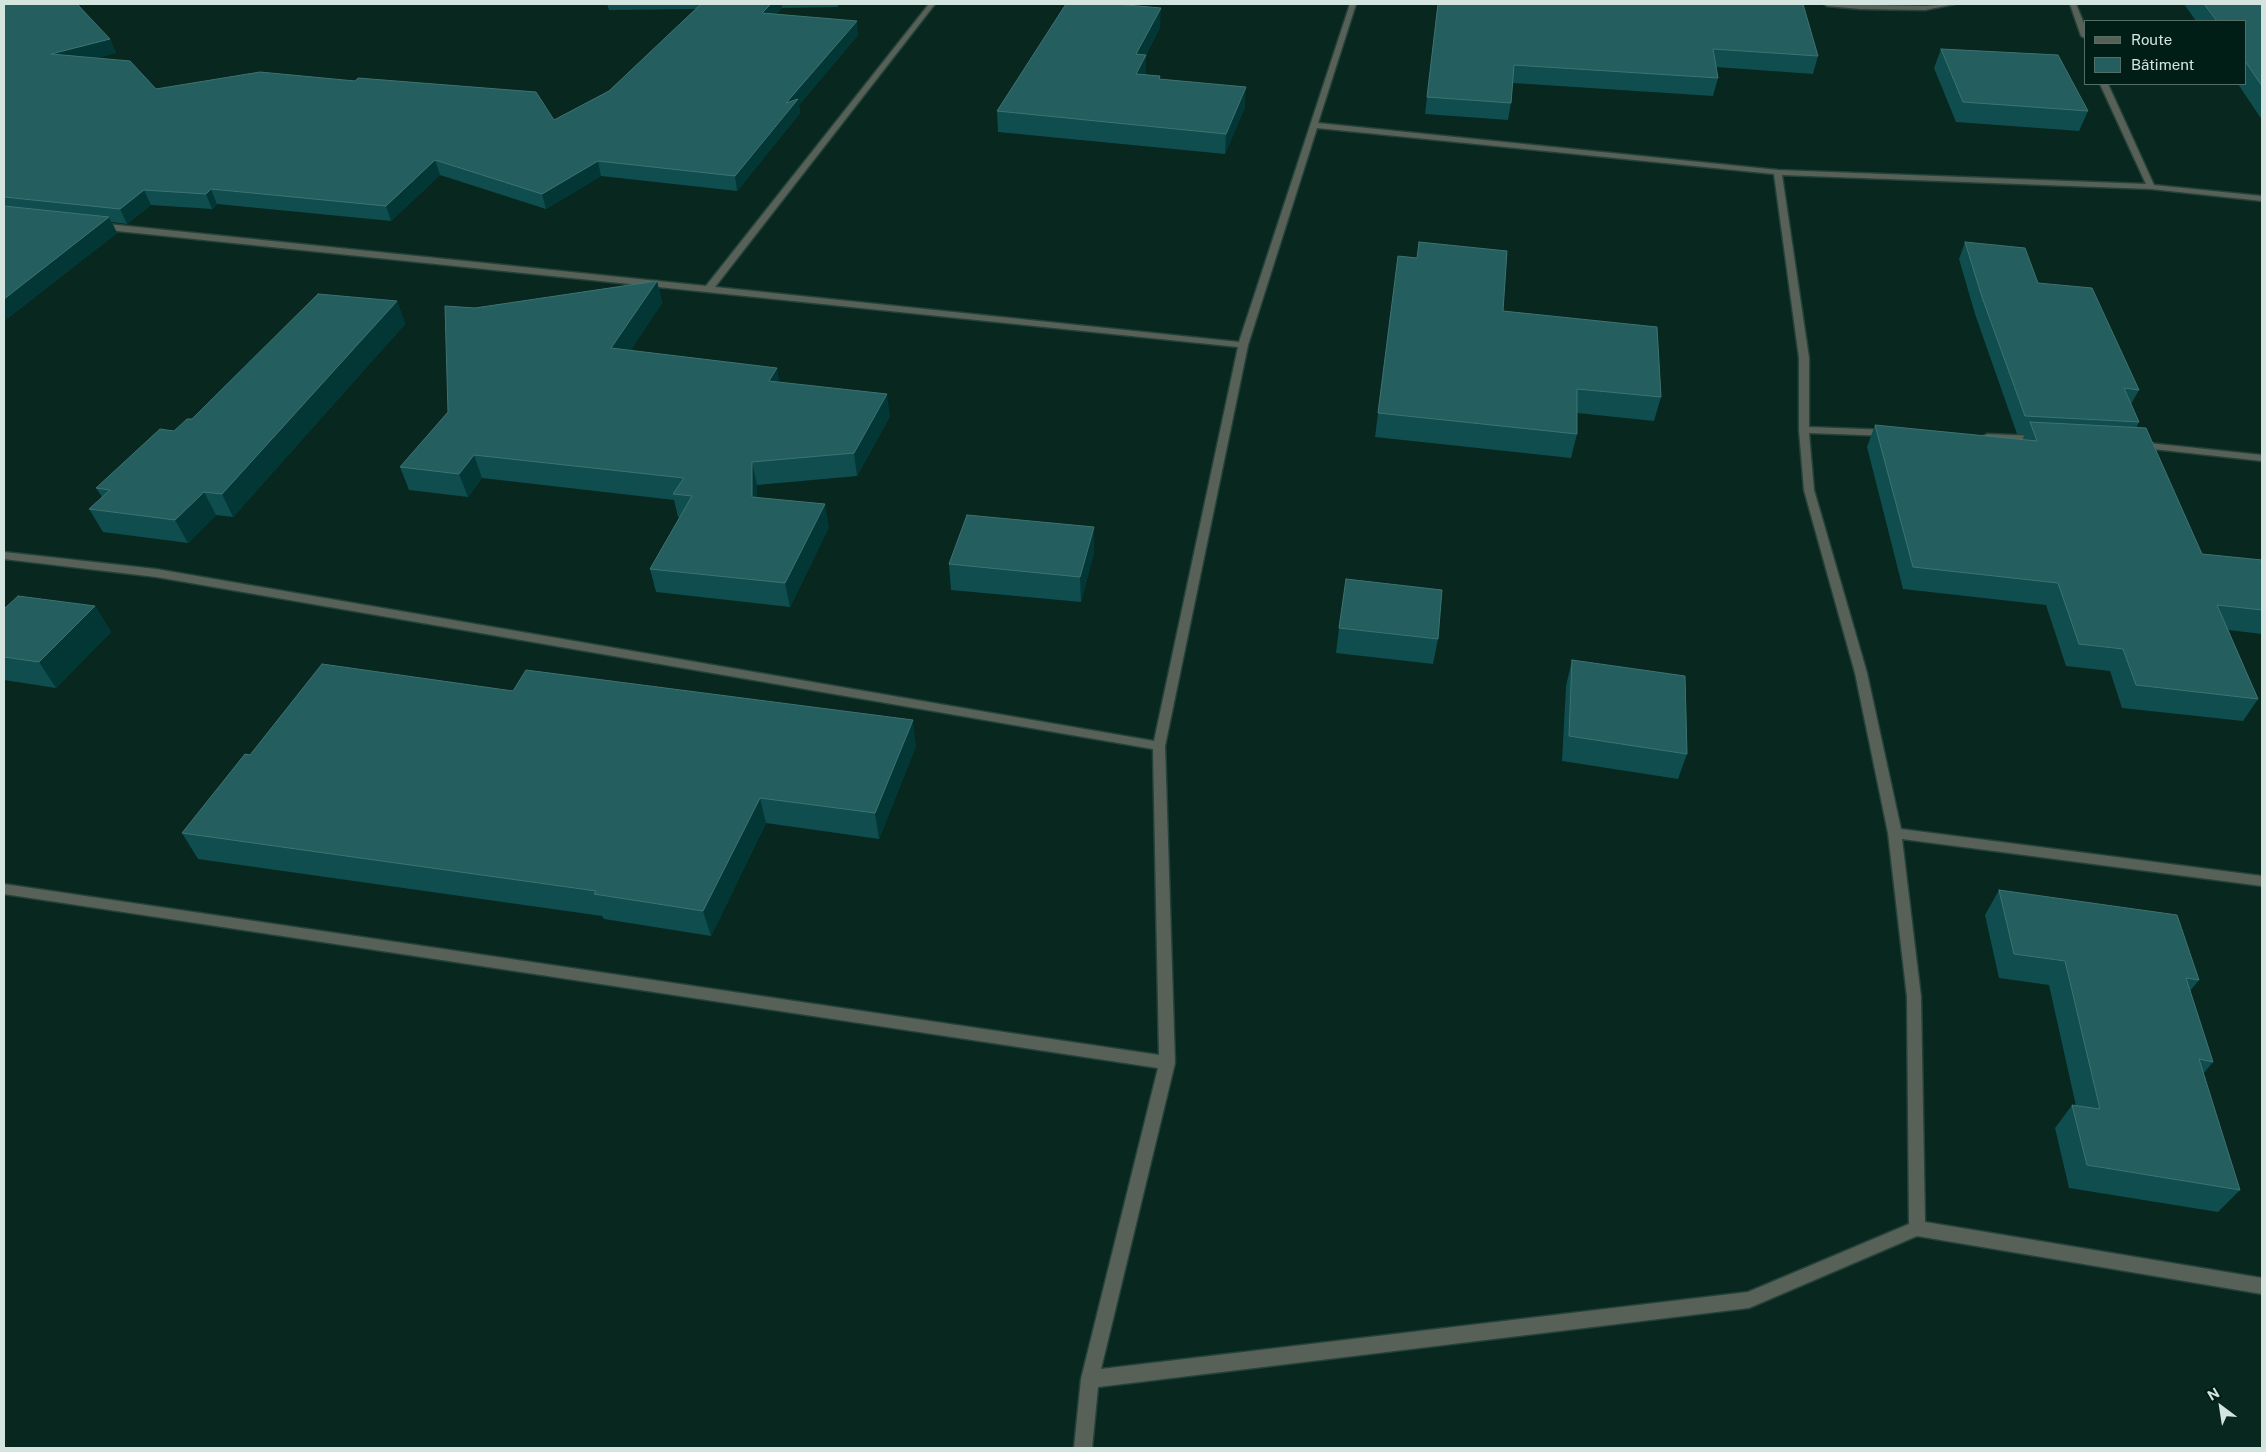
<!DOCTYPE html>
<meta charset="utf-8">
<style>
body{margin:0}
#map{position:relative;width:2266px;height:1452px;overflow:hidden;background:#07271f;font-family:"Public Sans",sans-serif}
canvas{display:block}
.frame{position:absolute;inset:0;border:5px solid #d3e5de;pointer-events:none}
.legend{position:absolute;left:2084px;top:20px;width:162px;height:65px;box-sizing:border-box;background:#001e15;border:1px solid #546e65;margin:0;padding:6px 9px;list-style:none;font-size:15px;color:#d3e5de}
.legend li{display:flex;align-items:center;gap:10px;height:25px}
.legend b{width:25px;border:1px solid #546e65}
.north{position:absolute;left:2196px;top:1382px;width:50px;height:50px;-webkit-text-stroke:4px #001e15;paint-order:stroke;rotate:329deg;font-size:14px;font-weight:700;line-height:20px;text-align:center;color:#d3e5de}
.north::after{content:'';display:block;margin:auto;width:18px;height:22px;background:#d3e5de;clip-path:polygon(50% 0,100% 100%,50% 72%,0 100%)}
</style>
<div id="map">
<canvas width="2266" height="1452"></canvas>
<div class="frame"></div>
<ul class="legend">
<li><b style="height:6px;background:#586158"></b>Route</li>
<li><b style="height:14px;background:#245e5e"></b>Bâtiment</li>
</ul>
<div class="north">N</div>
</div>
<script>
const g = document.querySelector('canvas').getContext('2d');
g.lineJoin = 'round';
const shape = rows => new Path2D(rows.map(r => 'M' + r).join(''));
function strokePath(path, color, width, dash) { g.strokeStyle = color; g.lineWidth = width; g.lineCap = dash ? 'butt' : 'round'; g.setLineDash(dash || []); g.stroke(path); }
function fillPath(path, color) { g.fillStyle = color; g.fill(path, 'evenodd'); }
const street = shape([
 [929,4,935,4,715,287,1239,342,1350,4,1356,4,1318,123,1778,170,2146,184,2100,84,2108,84,2154,185,2262,196,2262,201,2151,189,1782,175,1809,358,1809,427,1889,430,1894,433,1889,436,1809,433,1814,490,1867,673,1901,829,2262,876,2262,886,1902,839,1921,997,1925,1222,2262,1278,2262,1294,1917,1236,1749,1308,1098,1387,1092,1448,1074,1448,1081,1379,1158,1068,4,894,4,884,1159,1055,1153,749,156,577,4,559,4,552,156,569,1154,741,1238,347,98,229,94,226,98,223,706,286,929,4],
 [1317,128,1774,174,1799,358,1799,430,1804,490,1855,673,1888,833,1907,997,1909,1224,1748,1292,1101,1369,1175,1063,1165,746,1248,345,1317,128],
 [1824,4,1925,6,1955,4,1925,10,1860,9,1827,6,1824,4],
 [2070,4,2076,4,2085,26,2085,38,2081,36,2070,4],
 [1987,434,2039,436,2044,439,2039,442,1983,439,1982,437,1987,434],
 [2139,442,2262,455,2262,461,2135,447,2134,445,2139,442]
]);
strokePath(street, '#24423a', 3);
fillPath(street, '#586158');
fillPath(shape([
 [4,4,110,39,116,53,97,58,156,89,554,120,609,91,696,9,609,10,607,4,838,4,838,7,782,8,776,14,858,35,799,105,800,113,737,191,601,176,546,209,440,175,391,221,217,204,212,209,151,205,127,224,112,222,117,233,4,321],
 [1438,4,1818,56,1813,74,1716,67,1718,78,1713,96,1513,83,1511,103,1508,120,1425,114],
 [2184,4,2262,4,2262,120,2238,84,2245,84,2245,21,2196,21],
 [1160,27,1146,55,1146,75,1245,107,1225,154,998,132,997,111],
 [1941,49,2088,111,2079,131,1956,122,1934,68],
 [1965,242,2038,283,2139,390,2131,404,2139,422,2136,428,2202,554,2262,560,2262,634,2228,630,2258,699,2243,721,2122,708,2110,671,2066,666,2046,605,1903,589,1867,447,1875,425,2022,440,2025,434,2017,434,1975,314,1959,259],
 [1398,256,1503,311,1661,397,1654,421,1577,413,1577,434,1571,458,1375,437],
 [657,281,662,303,630,351,780,382,890,416,857,476,757,485,757,498,829,527,790,607,656,592,650,569,680,517,678,517,674,500,482,478,468,497,409,490,400,467,448,412,475,308],
 [397,301,405,324,233,517,216,515,188,543,103,532,89,509,102,497,96,488,174,431,192,419],
 [1094,552,1081,602,951,590,949,564],
 [95,606,111,632,56,688,4,680,4,609],
 [1339,628,1438,639,1433,664,1336,653],
 [1572,660,1687,754,1678,779,1562,761,1566,686],
 [513,691,916,746,879,839,766,823,711,936,604,919,602,916,198,859,182,833,250,755],
 [1999,890,2199,980,2190,991,2213,1062,2203,1074,2240,1190,2218,1212,2069,1188,2055,1128,2072,1105,2076,1106,2049,985,1999,978,1985,915]
]), '#0f4d4f');
fillPath(shape([
 [771,4,782,4,782,8,764,26,762,13],
 [1161,8,1160,27,1136,74,1136,54],
 [857,21,858,35,799,105,800,113,737,191,735,176,786,103],
 [110,39,116,53,58,68,51,54],
 [1146,55,1146,74,1136,74],
 [1246,87,1245,107,1225,154,1226,134],
 [435,160,440,175,391,221,386,206],
 [598,161,601,176,546,209,542,194],
 [211,189,217,204,212,209,206,194],
 [144,190,151,205,127,224,120,209],
 [109,217,117,233,4,321,4,299],
 [657,281,662,303,617,371,611,348],
 [397,301,405,324,233,517,222,494],
 [777,368,781,391,769,381],
 [887,394,890,416,857,476,854,453],
 [474,455,482,478,468,497,459,474],
 [752,462,757,485,757,521,752,497],
 [204,492,216,515,188,543,175,520],
 [825,504,829,527,790,607,785,583],
 [1094,527,1094,552,1081,602,1080,577],
 [95,606,111,632,56,688,39,662],
 [913,720,916,746,879,839,875,813],
 [760,798,766,823,711,936,703,911]
]), '#033735');
const building = shape([
 [4,4,77,4,110,39,51,54,130,61,156,89,260,72,355,81,358,78,536,92,554,120,609,91,701,4,771,4,762,13,857,21,786,103,798,99,735,176,598,161,542,194,435,160,386,206,211,189,206,194,144,190,120,209,4,197,4,4],
 [1066,4,1115,4,1161,8,1136,54,1146,55,1136,74,1160,76,1159,79,1246,87,1226,134,997,111,1066,4],
 [1438,4,1803,4,1818,56,1713,49,1718,78,1514,65,1511,103,1427,97,1438,4],
 [2204,4,2262,4,2262,86,2245,61,2245,21,2217,21,2204,4],
 [1941,49,2058,55,2088,111,1963,102,1941,49],
 [4,206,109,217,4,299,4,206],
 [1419,242,1507,251,1503,311,1657,327,1661,397,1577,389,1577,434,1378,413,1398,256,1417,258,1419,242],
 [1965,242,2025,248,2038,283,2092,288,2139,390,2124,388,2139,422,2025,416,1982,297,1965,242],
 [657,281,611,348,777,368,769,381,887,394,854,453,752,462,752,497,825,504,785,583,650,569,692,496,673,494,684,478,474,455,459,474,400,467,448,412,445,306,475,308,657,281],
 [318,294,397,301,222,494,204,492,175,520,89,509,110,490,96,488,160,429,174,431,187,419,192,419,318,294],
 [2030,422,2146,428,2202,554,2262,560,2262,610,2217,605,2258,699,2136,685,2123,649,2079,644,2058,583,1913,567,1875,425,2037,441,2030,422],
 [967,515,1094,527,1080,577,949,564,967,515],
 [1346,579,1442,590,1438,639,1339,628,1346,579],
 [18,596,95,606,39,662,4,657,4,609,18,596],
 [1572,660,1685,676,1687,754,1569,736,1572,660],
 [322,664,513,691,526,670,913,720,875,813,760,798,703,911,594,894,596,891,182,833,245,754,250,755,322,664],
 [1999,890,2177,915,2199,980,2186,978,2213,1062,2199,1059,2240,1190,2087,1165,2072,1105,2100,1109,2065,961,2014,954,1999,890]
]);
fillPath(building, '#245e5e');
strokePath(building, '#3f7372', 1);
</script>
